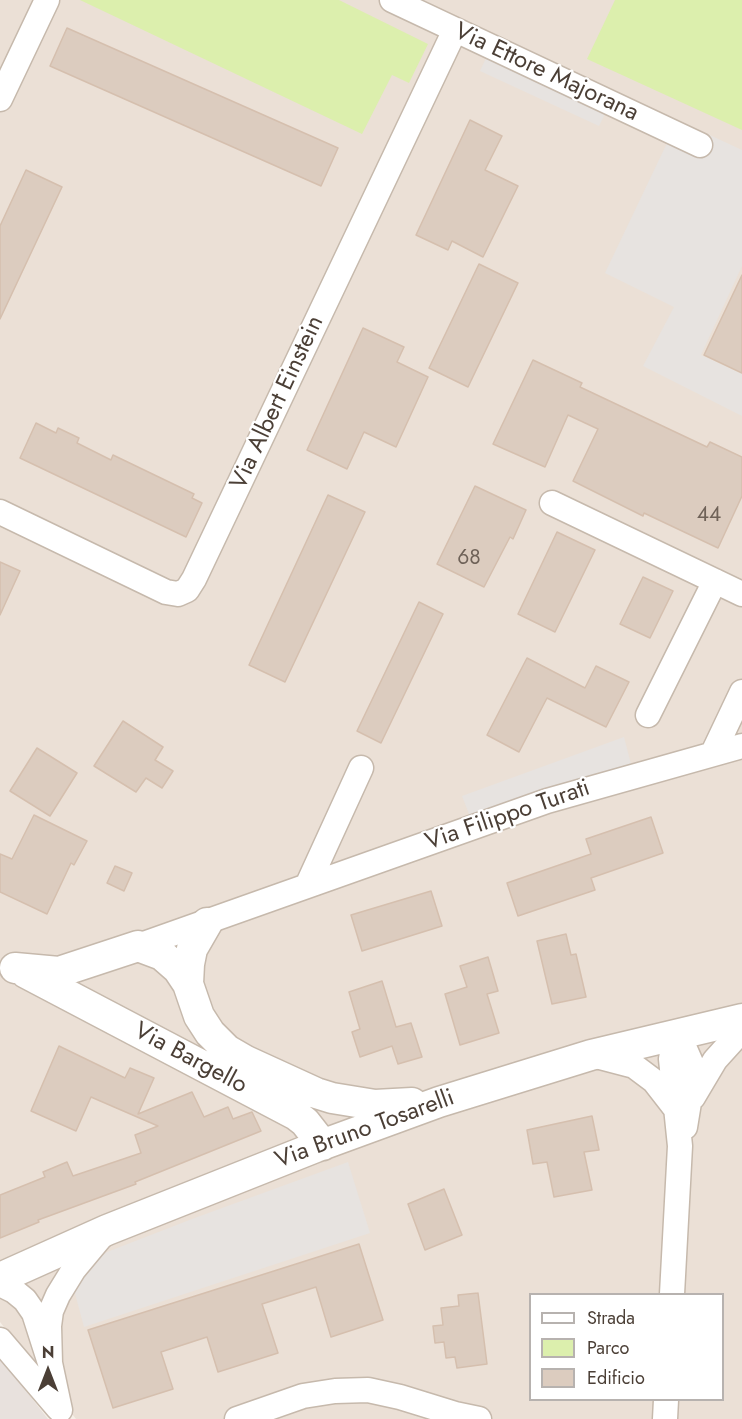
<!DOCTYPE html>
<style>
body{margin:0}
#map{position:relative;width:742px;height:1419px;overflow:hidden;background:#f6f0e8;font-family:Jost,sans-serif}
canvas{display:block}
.legend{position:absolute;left:529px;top:1293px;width:195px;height:108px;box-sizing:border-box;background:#fff;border:2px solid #b7b2af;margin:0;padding:8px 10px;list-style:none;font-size:18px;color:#4b3f36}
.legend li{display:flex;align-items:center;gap:12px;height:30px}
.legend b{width:30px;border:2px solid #b7b2af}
.north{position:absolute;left:18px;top:1341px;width:60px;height:60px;-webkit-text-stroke:4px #fff;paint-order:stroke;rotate:0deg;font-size:16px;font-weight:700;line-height:24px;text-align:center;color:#4b3f36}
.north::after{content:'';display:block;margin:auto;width:21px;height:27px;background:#4b3f36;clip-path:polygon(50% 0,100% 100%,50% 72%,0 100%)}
</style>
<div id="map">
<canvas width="742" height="1419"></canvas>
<ul class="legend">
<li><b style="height:8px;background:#fff"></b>Strada</li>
<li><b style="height:16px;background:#dcefad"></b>Parco</li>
<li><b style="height:16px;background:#dcccbf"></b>Edificio</li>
</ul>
<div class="north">N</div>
</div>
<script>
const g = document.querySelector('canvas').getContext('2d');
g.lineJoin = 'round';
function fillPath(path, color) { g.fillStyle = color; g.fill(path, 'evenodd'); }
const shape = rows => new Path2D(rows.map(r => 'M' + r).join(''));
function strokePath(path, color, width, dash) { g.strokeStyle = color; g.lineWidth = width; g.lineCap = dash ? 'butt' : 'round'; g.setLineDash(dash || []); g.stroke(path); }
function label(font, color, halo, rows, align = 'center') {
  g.font = font + ' Jost,sans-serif'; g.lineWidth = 4.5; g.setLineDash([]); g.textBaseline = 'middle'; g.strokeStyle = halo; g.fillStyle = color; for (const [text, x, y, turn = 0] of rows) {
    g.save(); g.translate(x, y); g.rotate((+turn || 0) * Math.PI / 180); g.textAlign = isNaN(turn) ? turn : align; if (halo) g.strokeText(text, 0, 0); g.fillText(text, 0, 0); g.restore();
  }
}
fillPath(shape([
 [0,0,742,0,742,1419,76,1419,0,1322],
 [530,1294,722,1294,722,1400,530,1400]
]), '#ebe0d6');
fillPath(shape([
 [0,1359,5,1364,48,1419,0,1419]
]), '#e8e1dd');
fillPath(shape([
 [80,0,339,0,428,44,409,83,392,75,362,134],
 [615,0,742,0,742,130,587,59]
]), '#dcefad');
fillPath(shape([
 [487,56,606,112,599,126,480,71],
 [701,131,742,150,742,266,701,355,742,374,742,416,643,366,674,307,605,273,668,141,690,153],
 [624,737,631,764,471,819,462,796],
 [348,1162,370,1233,84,1327,73,1286,80,1273,107,1252,192,1219]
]), '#e7e3e0');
const building = shape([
 [67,28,338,148,321,186,50,66,67,28],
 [470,120,502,136,485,170,518,186,483,257,452,241,448,250,416,235,470,120],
 [26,170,62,187,0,319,0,226,26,170],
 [479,264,518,283,468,387,429,368,479,264],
 [742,275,742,373,704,355,742,275],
 [363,328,404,347,397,362,428,377,396,447,364,432,347,469,307,450,363,328],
 [533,360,582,383,580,387,707,447,710,442,742,457,742,496,718,548,644,513,643,516,573,481,598,429,568,415,545,467,493,444,533,360],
 [36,423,56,433,58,428,79,438,77,443,111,460,113,455,194,494,192,498,202,503,186,537,20,458,36,423],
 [475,486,526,510,513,539,510,537,484,587,437,564,475,486],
 [328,495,365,512,285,682,249,665,328,495],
 [557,532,595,550,555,632,518,614,557,532],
 [0,562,20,571,0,615,0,562],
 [643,577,673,591,650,638,620,624,643,577],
 [419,602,443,614,381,743,357,731,419,602],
 [527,658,585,688,596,666,629,682,606,727,547,698,519,752,487,735,527,658],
 [123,721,163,747,155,760,173,771,162,788,146,778,136,792,94,766,123,721],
 [37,748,77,773,50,816,10,791,37,748],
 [34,815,87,841,74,865,71,863,47,914,0,892,0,854,12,859,34,815],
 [651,817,663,853,591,878,595,890,518,916,507,883,591,854,586,839,651,817],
 [115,866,132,873,124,891,107,883,115,866],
 [431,891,442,926,362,951,351,915,431,891],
 [566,934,571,955,576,954,586,997,552,1004,537,941,566,934],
 [488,957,498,991,487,994,499,1033,460,1045,445,994,467,987,460,966,488,957],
 [382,981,396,1027,411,1023,422,1057,398,1064,392,1046,360,1057,352,1032,360,1029,349,992,382,981],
 [59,1046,125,1078,130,1068,154,1078,138,1114,192,1092,204,1117,228,1107,233,1119,252,1112,261,1131,135,1182,136,1184,38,1220,39,1222,0,1238,0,1195,45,1177,43,1172,67,1162,73,1176,141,1153,135,1135,158,1126,91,1097,76,1131,31,1111,59,1046],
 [592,1116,599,1150,584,1152,592,1190,554,1197,547,1162,533,1164,527,1130,592,1116],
 [444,1189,462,1235,425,1250,408,1204,444,1189],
 [359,1244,383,1320,331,1337,316,1287,262,1304,278,1353,218,1372,207,1337,161,1352,173,1389,113,1408,88,1330,359,1244],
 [478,1293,487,1364,457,1368,455,1357,446,1358,444,1342,435,1343,433,1326,443,1325,441,1308,459,1306,458,1295,478,1293]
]);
fillPath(building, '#dcccbf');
strokePath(building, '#d5bfae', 1.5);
const minor = shape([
 [392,0,700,145],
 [0,99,47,0],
 [552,503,742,594],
 [0,512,166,592,178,594,187,590,194,579,455,30],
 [648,715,715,581],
 [713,753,742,692],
 [307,886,361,768],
 [138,946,547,801,742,746],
 [675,1035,685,1049,692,1065,693,1078,685,1127],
 [592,1055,634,1066,654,1081,675,1108],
 [693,1097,715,1060,742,1030],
 [0,1284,14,1291,25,1300,34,1313,50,1363,60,1410],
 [672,1294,680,1146,671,1059,675,1035],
 [0,1340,58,1408],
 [50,1363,49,1326,51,1311,58,1295,74,1269,104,1233],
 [237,1419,303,1396,335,1391,368,1390,400,1397,455,1414,479,1419],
 [665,1419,666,1400]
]);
const tertiary = shape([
 [15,968,59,972,138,946,162,955,178,969,188,984,199,1016,210,1033,227,1050,246,1061,316,1093,332,1098,375,1105,412,1103],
 [26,973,296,1115,305,1122,323,1145],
 [188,984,189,964,192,949,207,923],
 [0,1278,107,1230,316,1147,439,1102,591,1055,742,1019]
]);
strokePath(minor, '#c6b9ac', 27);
strokePath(tertiary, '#c6b9ac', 33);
strokePath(minor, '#fff', 24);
strokePath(tertiary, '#fff', 30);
label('21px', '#6f6258', null, [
 ["44",709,516],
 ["68",469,559]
]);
label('24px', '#4b3f36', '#fff', [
 ["Via Ettore Majorana",546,73,25],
 ["Via Albert Einstein",278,403,-65],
 ["Via Filippo Turati",508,816,-19],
 ["Via Bargello",190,1059,28],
 ["Via Bruno Tosarelli",365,1130,-20]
]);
</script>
